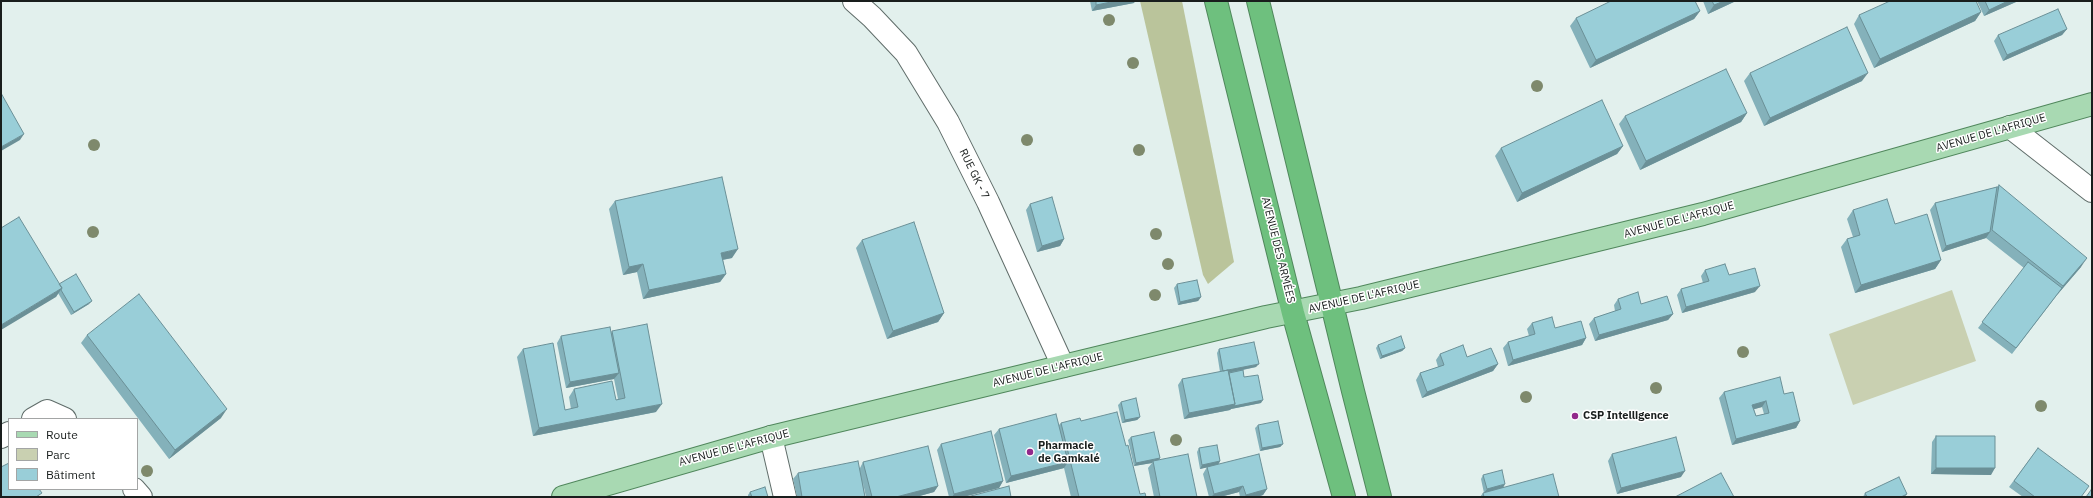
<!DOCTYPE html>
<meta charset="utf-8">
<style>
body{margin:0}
#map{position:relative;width:2093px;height:498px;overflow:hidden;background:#e2f0ed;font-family:"IBM Plex Sans",sans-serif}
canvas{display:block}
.frame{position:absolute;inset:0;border:2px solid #191e1d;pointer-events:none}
.legend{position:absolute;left:8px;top:418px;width:130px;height:72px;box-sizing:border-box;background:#fff;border:1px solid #a3a5a5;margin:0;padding:5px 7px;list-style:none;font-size:12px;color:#191e1d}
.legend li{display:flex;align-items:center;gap:8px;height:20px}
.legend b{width:20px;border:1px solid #a3a5a5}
</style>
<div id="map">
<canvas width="2093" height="498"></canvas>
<div class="frame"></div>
<ul class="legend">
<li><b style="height:5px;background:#a8d9b2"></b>Route</li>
<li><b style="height:11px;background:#c9d0b1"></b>Parc</li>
<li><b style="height:11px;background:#99ced8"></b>Bâtiment</li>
</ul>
</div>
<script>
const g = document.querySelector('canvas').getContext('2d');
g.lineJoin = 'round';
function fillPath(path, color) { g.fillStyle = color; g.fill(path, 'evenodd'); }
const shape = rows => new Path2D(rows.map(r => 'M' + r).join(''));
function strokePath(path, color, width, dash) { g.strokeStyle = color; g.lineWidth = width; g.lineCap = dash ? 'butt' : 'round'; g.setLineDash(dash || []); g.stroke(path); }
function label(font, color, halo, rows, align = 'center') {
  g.font = font + ' "IBM Plex Sans",sans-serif'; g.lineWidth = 3; g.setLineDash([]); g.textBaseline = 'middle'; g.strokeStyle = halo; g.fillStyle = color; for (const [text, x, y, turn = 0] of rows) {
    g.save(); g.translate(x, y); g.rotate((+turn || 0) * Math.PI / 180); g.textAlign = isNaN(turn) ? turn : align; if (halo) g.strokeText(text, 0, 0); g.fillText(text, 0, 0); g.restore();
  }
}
fillPath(shape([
 [1952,290,1976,361,1853,405,1829,334]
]), '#c9d0b1');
fillPath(shape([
 [1140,1,1182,1,1234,262,1208,284,1203,275]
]), '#bac49b');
const minor = shape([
 [854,1,872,17,906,53,948,122,988,202,1063,366],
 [2010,127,2092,191],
 [33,419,47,411,65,419],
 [1,437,9,433],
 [771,437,785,497],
 [134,489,141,497]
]);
const major = shape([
 [563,497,771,437,1266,317,1361,298,1703,214,2092,104]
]);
const highway = shape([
 [1216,1,1293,313,1344,497],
 [1258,1,1353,391,1380,497]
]);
strokePath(minor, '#606d6a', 24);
strokePath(major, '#50875c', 24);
strokePath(highway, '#50875c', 24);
strokePath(minor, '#fff', 22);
strokePath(major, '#a8d9b2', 22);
strokePath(highway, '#6ec07e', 22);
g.fillStyle = '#7e896c';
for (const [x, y] of [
 [1109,20],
 [1133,63],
 [1537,86],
 [1027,140],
 [94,145],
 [1139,150],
 [93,232],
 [1156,234],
 [1168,264],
 [1155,295],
 [1743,352],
 [1656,388],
 [1526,397],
 [2041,406],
 [1176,440],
 [147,471]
]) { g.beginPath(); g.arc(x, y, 6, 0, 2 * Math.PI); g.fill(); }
fillPath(shape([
 [1090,1,1135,1,1134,3,1092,11],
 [1703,1,1736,1,1708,14],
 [1977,1,2016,1,2016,2,1984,16],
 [1700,11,1694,19,1590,68,1570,26,1576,18],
 [1981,12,1975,21,1874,68,1854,24,1859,15],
 [2067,29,2062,35,2003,61,1994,41,1998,35],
 [1750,73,1862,81,1764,126,1744,81],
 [1747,113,1741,122,1640,170,1619,124,1625,116],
 [1623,146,1617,154,1517,202,1495,156,1501,148],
 [1999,185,2081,267,2057,295,2012,354,1978,328,2024,268,1986,238,1942,252,1930,210,1935,203,1997,187],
 [615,201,732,258,723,260,726,274,720,282,643,299,637,272,623,275,609,209],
 [1030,204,1064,239,1060,246,1037,252,1026,210],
 [1853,210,1895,224,1941,260,1935,269,1855,293,1841,247,1847,239,1853,237,1847,219],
 [862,240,944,313,938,322,887,339,856,248],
 [1705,270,1729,275,1755,292,1682,313,1677,295,1681,289,1703,283,1701,276],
 [59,284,89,304,71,315,58,293,56,297],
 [1177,284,1201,297,1198,301,1178,305,1174,288],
 [1618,299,1641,304,1673,314,1668,320,1595,341,1589,324,1594,318,1615,311,1614,305],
 [1532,323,1555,328,1586,338,1582,345,1508,366,1503,348,1508,342,1529,336,1527,329],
 [612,331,656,412,533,436,517,357,523,349,565,410,571,409,569,397,574,389,616,400,618,399,614,379,566,388,557,343,561,336,611,333],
 [87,335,221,418,169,459,81,343],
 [1378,345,1405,348,1402,351,1380,359,1376,348],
 [1219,349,1256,367,1243,370,1244,377,1261,403,1231,409,1230,410,1184,419,1178,385,1182,379,1220,372,1217,353],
 [1440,354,1467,357,1498,364,1493,371,1422,398,1416,380,1420,373,1438,367,1436,360],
 [1724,392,1784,394,1800,421,1796,428,1732,445,1719,398],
 [1762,407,1764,414,1756,416,1754,409],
 [1121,402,1140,417,1137,420,1122,423,1118,405],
 [1081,421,1126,446,1140,494,1146,497,1071,497,1064,468,1006,483,994,435,999,429,1059,425,1061,423],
 [1258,425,1283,444,1280,447,1260,451,1255,428],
 [1936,436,1991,475,1931,474,1932,442],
 [1131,437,1160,458,1159,460,1197,497,1154,497,1148,468,1152,463,1134,466,1128,440],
 [941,444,1003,481,999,488,963,497,949,497,937,450],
 [1199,448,1220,461,1218,465,1267,489,1263,495,1257,497,1240,497,1239,492,1220,497,1209,497,1203,474,1207,467,1214,465,1200,469,1197,452],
 [2038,448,2081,497,2023,497,2009,487],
 [1612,454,1681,477,1617,494,1608,461],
 [863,462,938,486,934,492,916,497,866,497,863,483,865,497,797,497,793,479,798,473,860,468],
 [1483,475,1503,488,1484,493,1481,479],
 [750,492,768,497,748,497,748,495],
 [1483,493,1484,497,1480,497],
 [1865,493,1907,494,1905,497,1863,497]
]), '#84b1ba');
fillPath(shape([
 [1116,1,1135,1,1134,3,1092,11,1096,5],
 [1724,1,1736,1,1708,14,1714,5],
 [2008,1,2016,1,2016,2,1984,16,1989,10],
 [1700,11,1694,19,1590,68,1596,60],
 [1981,12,1975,21,1874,68,1880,59],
 [2067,29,2062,35,2003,61,2007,55],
 [1868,73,1862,81,1764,126,1770,118],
 [1747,113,1741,122,1640,170,1646,161],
 [24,134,20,140,1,151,1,147],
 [1623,146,1617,154,1517,202,1522,193],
 [1990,232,1986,238,1942,252,1946,246],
 [1064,239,1060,246,1037,252,1042,246],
 [738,249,732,258,715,261,721,253],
 [2087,258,2081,267,2057,295,2063,286],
 [1941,260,1935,269,1855,293,1861,285],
 [643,264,637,272,623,275,629,267],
 [726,274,720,282,643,299,649,290],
 [1760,286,1755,292,1682,313,1686,307],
 [62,288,56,297,1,330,1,325],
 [1201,297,1198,301,1178,305,1180,302],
 [92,301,89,304,71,315,74,312],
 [944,313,938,322,887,339,893,331],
 [1673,314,1668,320,1595,341,1599,335],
 [1586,338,1582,345,1508,366,1513,360],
 [1405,348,1402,351,1380,359,1382,356],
 [1259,364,1256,367,1221,374,1223,371],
 [1498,364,1493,371,1422,398,1427,392],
 [619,373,614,379,566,388,570,382],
 [1263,400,1261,403,1231,409,1230,410,1184,419,1189,413,1235,404],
 [1766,401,1762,407,1748,411,1752,405],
 [662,404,656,412,533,436,539,428],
 [227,409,221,418,169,459,175,450],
 [1140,417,1137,420,1122,423,1125,420],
 [1800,421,1796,428,1732,445,1736,439],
 [1283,444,1280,447,1260,451,1262,448],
 [1160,458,1158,461,1153,461,1152,463,1134,466,1136,463],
 [1220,461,1218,465,1200,469,1202,465],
 [1068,462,1064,468,1006,483,1011,476],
 [1936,468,1995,468,1991,475,1931,474],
 [1685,471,1681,477,1617,494,1621,488],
 [1003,481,999,488,963,497,952,497,954,494],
 [1505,484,1503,488,1484,493,1487,489],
 [938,486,934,492,916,497,896,497],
 [1243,486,1239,492,1220,497,1211,497,1214,494],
 [1267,489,1263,495,1257,497,1244,497,1246,495]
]), '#6b9097');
const building = shape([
 [1096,1,1116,1,1096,5,1096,1],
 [1611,1,1695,1,1700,11,1596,60,1576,18,1611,1],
 [1712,1,1724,1,1714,5,1712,1],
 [1890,1,1976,1,1981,12,1880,59,1859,15,1890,1],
 [1985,1,2008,1,1989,10,1985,1],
 [2058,9,2067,29,2007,55,1998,35,2058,9],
 [1847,27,1868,73,1770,118,1750,73,1847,27],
 [1726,69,1747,113,1646,161,1625,116,1726,69],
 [1,93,24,134,1,147,1,93],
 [1602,100,1623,146,1522,193,1501,148,1602,100],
 [722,177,738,249,721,253,726,274,649,290,643,264,629,267,615,201,722,177],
 [1999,185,2087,258,2063,286,1992,230,1999,185],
 [1997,187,1990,232,1946,246,1935,203,1997,187],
 [1052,197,1064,239,1042,246,1030,204,1052,197],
 [1887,199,1895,224,1927,214,1941,260,1861,285,1847,239,1860,235,1853,210,1887,199],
 [19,217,62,288,1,325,1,228,19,217],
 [914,222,944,313,893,331,862,240,914,222],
 [2028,262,2062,288,2016,348,1982,322,2028,262],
 [1725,264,1729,275,1755,268,1760,286,1686,307,1681,289,1709,281,1705,270,1725,264],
 [76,274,92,301,74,312,61,290,62,288,59,284,76,274],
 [1197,280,1201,297,1180,302,1177,284,1197,280],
 [1638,292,1641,304,1667,296,1673,314,1599,335,1594,318,1621,309,1618,299,1638,292],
 [139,294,227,409,175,450,87,335,139,294],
 [1552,317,1555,328,1581,321,1586,338,1513,360,1508,342,1535,334,1532,323,1552,317],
 [647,324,662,404,539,428,523,349,553,343,565,410,578,407,574,389,612,381,616,400,625,398,612,331,647,324],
 [610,327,619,373,570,382,561,336,610,327],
 [1401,336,1405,348,1382,356,1378,345,1401,336],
 [1254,342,1259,364,1223,371,1219,349,1254,342],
 [1463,345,1467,357,1491,348,1498,364,1427,392,1420,373,1444,365,1440,354,1463,345],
 [1228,370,1235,404,1189,413,1182,379,1228,370],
 [1243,370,1244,377,1258,375,1263,400,1234,406,1235,404,1229,373,1243,370],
 [1780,377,1784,394,1793,392,1800,421,1736,439,1724,392,1780,377],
 [1766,401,1769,413,1756,416,1752,405,1766,401],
 [1136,398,1140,417,1125,420,1121,402,1136,398],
 [1117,412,1126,446,1128,445,1140,494,1145,493,1146,497,1079,497,1061,423,1080,418,1081,421,1117,412],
 [1056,414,1068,462,1011,476,999,429,1056,414],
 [1278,421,1283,444,1262,448,1258,425,1278,421],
 [991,431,1003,481,954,494,941,444,991,431],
 [1154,432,1160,458,1136,463,1131,437,1154,432],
 [1936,436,1995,436,1995,468,1936,468,1936,436],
 [1676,437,1685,471,1621,488,1612,454,1676,437],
 [1217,445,1220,461,1202,465,1199,448,1217,445],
 [928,446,938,486,896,497,872,497,863,462,928,446],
 [2038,448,2089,486,2081,497,2035,497,2014,481,2038,448],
 [1188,454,1197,497,1160,497,1153,461,1188,454],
 [1259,454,1267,489,1246,495,1243,486,1214,494,1207,467,1259,454],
 [858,461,865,497,802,497,798,473,858,461],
 [9,463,9,489,39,489,42,493,36,497,1,497,1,467,9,463],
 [1502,470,1505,484,1487,489,1483,475,1502,470],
 [1721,473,1734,497,1675,497,1721,473],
 [1553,474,1559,497,1484,497,1483,493,1553,474],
 [1899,477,1907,494,1901,497,1867,497,1865,493,1899,477],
 [1009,486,1011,497,967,497,1009,486],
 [765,487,768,497,752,497,750,492,765,487],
 [2091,490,2092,491,2092,497,2086,497,2091,490]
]);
fillPath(building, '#99ced8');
strokePath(building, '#6b9097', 1);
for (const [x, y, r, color] of [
 [1575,416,4,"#92288b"],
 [1030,452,4,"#92288b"]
]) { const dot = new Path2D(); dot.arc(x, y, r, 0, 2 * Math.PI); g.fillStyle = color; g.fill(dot); strokePath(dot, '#fff', 1.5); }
label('11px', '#191e1d', '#fff', [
 ["AVENUE DE L'AFRIQUE",1991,133,-16],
 ["RUE GK - 7",974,174,64],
 ["AVENUE DE L'AFRIQUE",1679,220,-15],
 ["AVENUE DES ARMÉES",1278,250,76],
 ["AVENUE DE L'AFRIQUE",1364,297,-13],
 ["AVENUE DE L'AFRIQUE",1048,370,-14],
 ["AVENUE DE L'AFRIQUE",734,448,-15]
]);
label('bold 11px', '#191e1d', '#fff', [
 ["CSP Intelligence",1583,416],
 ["Pharmacie",1038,446],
 ["de Gamkalé",1038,459]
], 'left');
</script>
